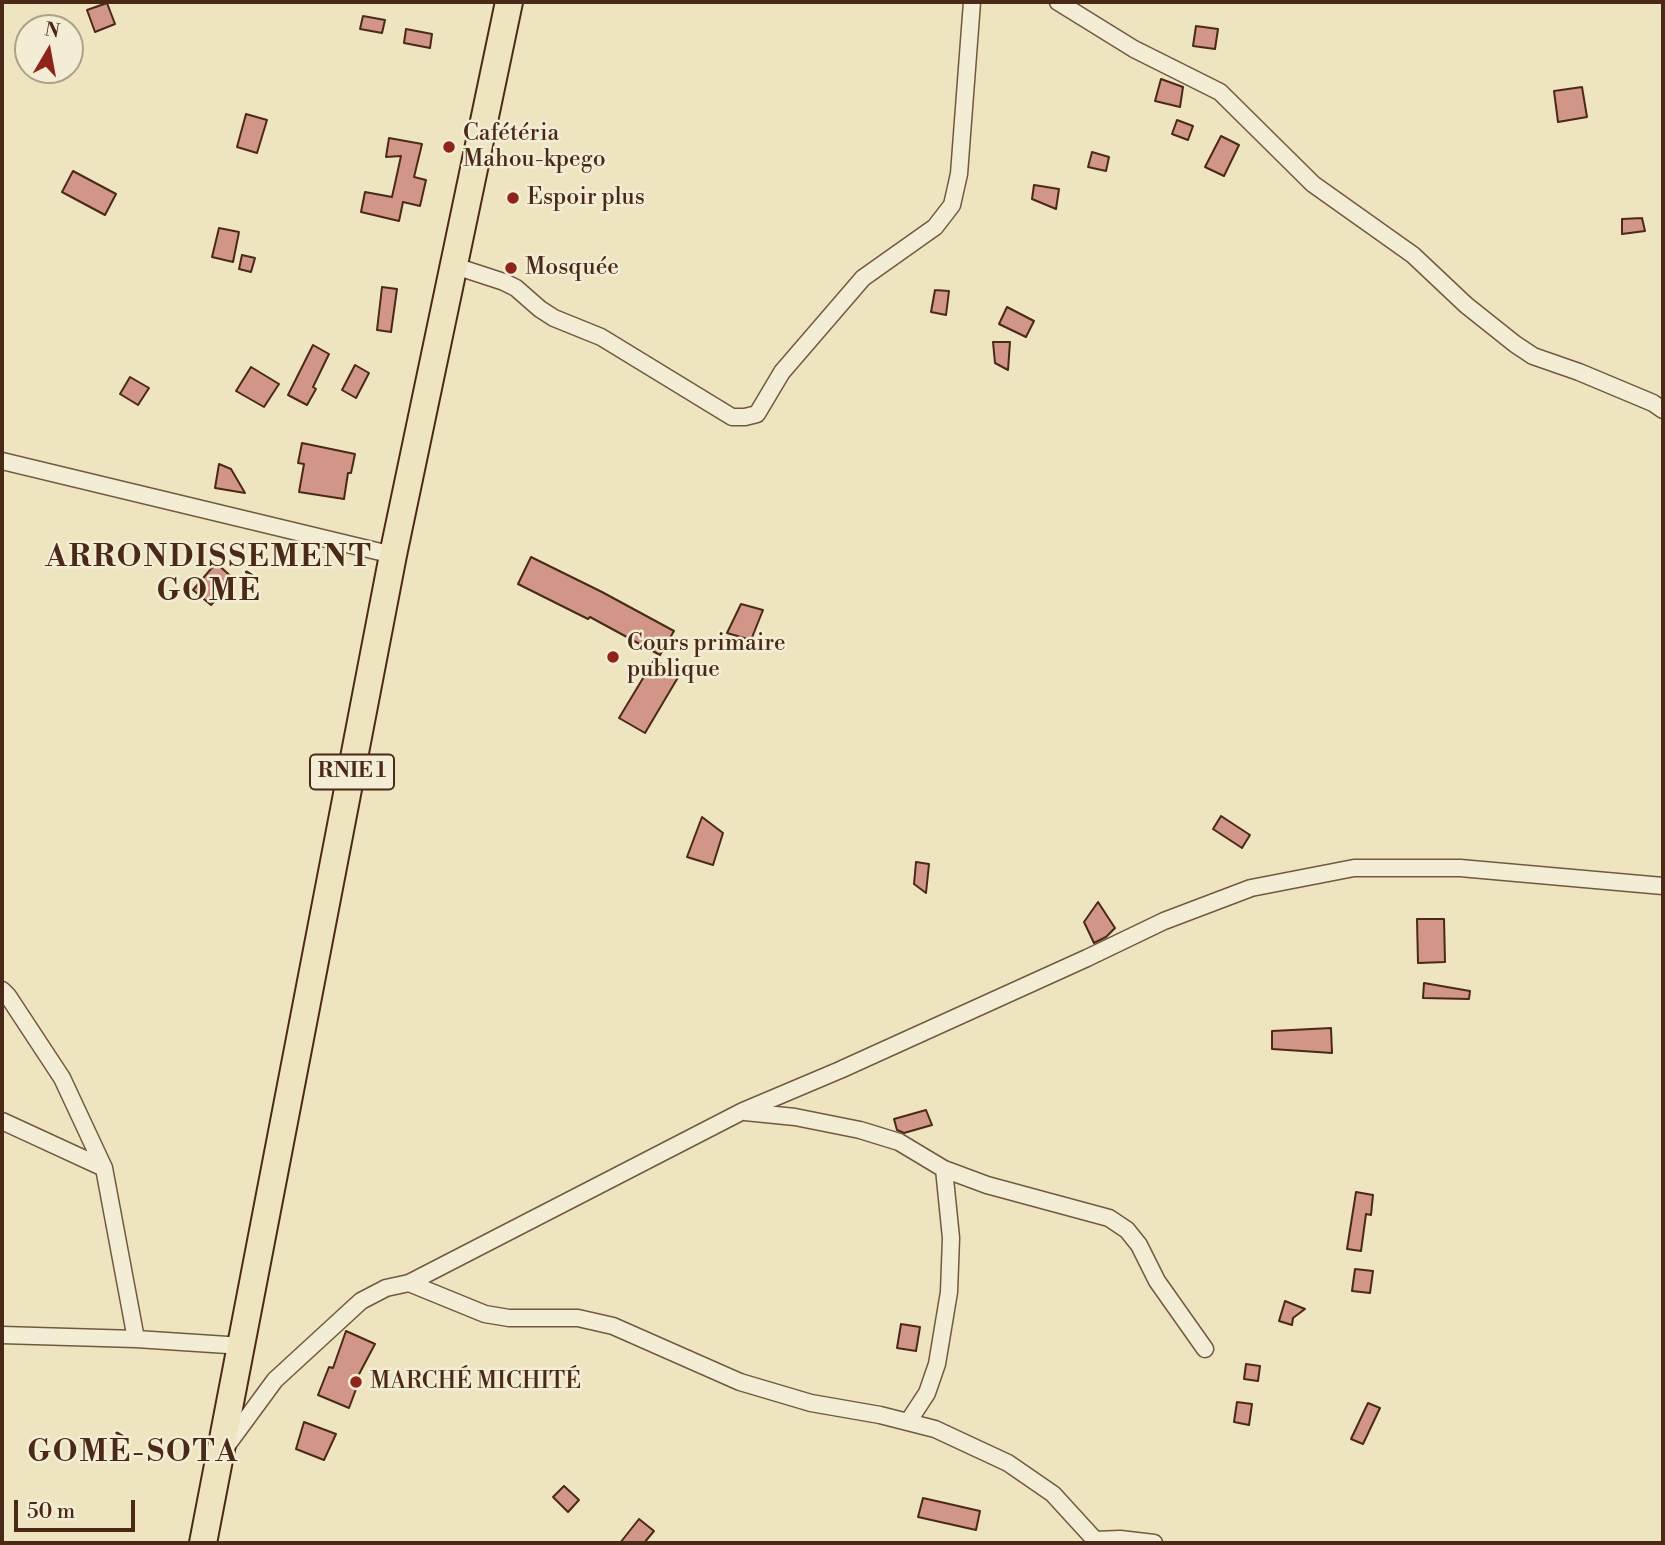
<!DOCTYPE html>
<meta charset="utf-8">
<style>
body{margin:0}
#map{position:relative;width:1665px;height:1545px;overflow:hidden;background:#eee4c0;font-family:"Libre Bodoni",serif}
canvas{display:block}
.frame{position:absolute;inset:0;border:4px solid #4a2917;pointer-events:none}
.north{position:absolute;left:14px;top:14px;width:70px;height:70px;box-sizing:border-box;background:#f4edd6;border:2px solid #b09f8a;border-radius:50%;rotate:10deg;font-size:19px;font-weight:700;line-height:28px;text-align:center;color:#4a2917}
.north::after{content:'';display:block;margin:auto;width:24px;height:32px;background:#8f2418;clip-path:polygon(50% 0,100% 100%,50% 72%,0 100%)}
.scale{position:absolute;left:14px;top:1500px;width:121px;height:32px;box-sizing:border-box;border:4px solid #4a2917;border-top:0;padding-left:9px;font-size:21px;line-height:24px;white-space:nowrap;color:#4a2917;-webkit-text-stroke:5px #f4edd6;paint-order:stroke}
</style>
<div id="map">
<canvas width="1665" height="1545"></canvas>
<div class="frame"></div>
<div class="north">N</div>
<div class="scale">50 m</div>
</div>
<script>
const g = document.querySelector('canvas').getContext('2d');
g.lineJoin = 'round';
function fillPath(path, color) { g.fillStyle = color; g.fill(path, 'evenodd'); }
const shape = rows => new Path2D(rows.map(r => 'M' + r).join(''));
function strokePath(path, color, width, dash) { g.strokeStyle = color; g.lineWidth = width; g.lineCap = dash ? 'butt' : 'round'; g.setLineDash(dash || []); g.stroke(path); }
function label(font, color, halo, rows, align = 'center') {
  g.font = font + ' "Libre Bodoni",serif'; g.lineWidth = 5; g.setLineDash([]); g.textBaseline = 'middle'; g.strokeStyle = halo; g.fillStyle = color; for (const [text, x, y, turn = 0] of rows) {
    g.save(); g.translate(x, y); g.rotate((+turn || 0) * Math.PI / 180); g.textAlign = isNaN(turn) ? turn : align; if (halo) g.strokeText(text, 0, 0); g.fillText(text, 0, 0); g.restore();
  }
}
const building = shape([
 [107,3,115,24,95,32,87,10,107,3],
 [363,16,385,20,382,33,360,29,363,16],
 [1196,26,1218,29,1215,49,1193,46,1196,26],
 [406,29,432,34,430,48,404,43,406,29],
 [1161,79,1183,87,1180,107,1155,101,1161,79],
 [1582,87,1587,117,1558,122,1554,91,1582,87],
 [246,114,267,120,257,153,237,147,246,114],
 [1177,120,1193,126,1188,140,1172,134,1177,120],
 [1221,136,1239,145,1224,176,1205,167,1221,136],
 [389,138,422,144,414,177,426,180,420,206,403,202,399,221,361,212,365,192,392,197,401,156,386,157,389,138],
 [1092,152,1109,157,1106,171,1088,167,1092,152],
 [73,171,116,194,105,215,62,192,73,171],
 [1034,185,1059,189,1056,209,1032,199,1034,185],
 [1642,218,1645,231,1622,234,1622,219,1642,218],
 [219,228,239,232,233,262,212,257,219,228],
 [242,255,255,258,251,272,239,269,242,255],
 [382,287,397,289,391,332,377,330,382,287],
 [935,290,949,291,946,315,931,312,935,290],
 [1007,307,1034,321,1026,337,999,324,1007,307],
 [993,342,1010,342,1008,370,995,363,993,342],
 [313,345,329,354,313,387,316,389,307,405,288,395,313,345],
 [355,365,369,373,356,398,342,390,355,365],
 [251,367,279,384,264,407,236,391,251,367],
 [130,377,149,388,138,405,120,394,130,377],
 [302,443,355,454,351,473,348,473,344,499,299,492,304,464,298,463,302,443],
 [219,464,231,469,245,493,215,488,219,464],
 [531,557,602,592,674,631,660,655,590,617,588,619,518,584,531,557],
 [216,563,234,579,211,605,193,590,216,563],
 [741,604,763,610,751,640,727,633,741,604],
 [654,660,680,674,645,733,619,718,654,660],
 [1221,816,1250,835,1242,848,1213,829,1221,816],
 [702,817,723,833,713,865,687,857,702,817],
 [916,862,929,864,926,893,914,884,916,862],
 [1098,902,1115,928,1106,937,1094,943,1084,922,1098,902],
 [1417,919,1444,919,1445,962,1418,963,1417,919],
 [1424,983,1470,991,1469,999,1423,998,1424,983],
 [1331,1028,1332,1053,1272,1049,1272,1031,1331,1028],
 [926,1110,932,1125,904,1133,897,1130,894,1119,926,1110],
 [1356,1192,1373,1195,1371,1215,1366,1214,1361,1251,1347,1249,1356,1192],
 [1355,1269,1373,1271,1370,1293,1352,1291,1355,1269],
 [1285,1301,1305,1309,1293,1318,1292,1325,1279,1321,1285,1301],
 [901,1324,920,1327,916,1351,897,1348,901,1324],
 [346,1331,375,1344,356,1380,359,1381,349,1408,318,1395,329,1367,333,1368,346,1331],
 [1246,1364,1260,1366,1258,1381,1244,1379,1246,1364],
 [1237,1402,1252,1404,1249,1425,1234,1422,1237,1402],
 [1368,1403,1380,1408,1363,1444,1351,1439,1368,1403],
 [304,1422,336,1434,324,1460,296,1449,304,1422],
 [564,1486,579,1500,568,1512,553,1497,564,1486],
 [923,1498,980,1511,976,1530,918,1517,923,1498],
 [639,1519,654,1531,644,1543,620,1543,639,1519]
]);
fillPath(building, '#d19688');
strokePath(building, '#4a2917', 2);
const minor = shape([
 [1058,2,1134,49,1220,92,1313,184,1413,255,1466,305,1515,344,1533,356,1579,372,1653,403,1663,410],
 [455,266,504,282,516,288,540,309,554,318,601,337,732,417,745,417,757,414,782,372,863,278,935,227,952,205,959,174,972,2],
 [2,461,393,555],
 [2,990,8,996,62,1078,104,1168,136,1339],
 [745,1112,795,1117,860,1130,899,1142,944,1169,987,1185,1109,1218,1127,1230,1139,1245,1157,1281,1205,1349],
 [2,1121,104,1168],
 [409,1283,743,1111,840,1070,1087,958,1164,921,1251,888,1354,868,1460,868,1663,886],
 [2,1335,136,1339,243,1346],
 [908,1422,927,1393,937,1364,949,1292,951,1238,944,1169],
 [225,1448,275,1380,361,1301,386,1288,409,1283,485,1314,509,1318,578,1318,613,1326,740,1382,811,1403,880,1415,935,1429,1008,1463,1053,1494,1095,1540,1120,1539,1154,1543]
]);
const trunk = shape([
 [203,1543,393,555,509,2]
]);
strokePath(minor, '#735841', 19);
strokePath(trunk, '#4a2917', 30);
strokePath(minor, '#f4edd6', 16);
strokePath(trunk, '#eee4c0', 26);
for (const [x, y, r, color] of [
 [449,147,7,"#8f2418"],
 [513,198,7,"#8f2418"],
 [511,268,7,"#8f2418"],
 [613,657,7,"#8f2418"],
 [356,1382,7,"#8f2418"]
]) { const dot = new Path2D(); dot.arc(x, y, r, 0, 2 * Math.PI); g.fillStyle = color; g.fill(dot); strokePath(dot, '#f4edd6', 2.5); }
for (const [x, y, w] of [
 [352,772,84]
]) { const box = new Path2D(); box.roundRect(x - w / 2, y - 17.5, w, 35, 5); g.fillStyle = '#f4edd6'; g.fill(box); strokePath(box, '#4a2917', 2); }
label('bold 21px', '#4a2917', null, [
 ["RNIE 1",352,772]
]);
label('23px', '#4a2917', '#f4edd6', [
 ["Cafétéria",463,134],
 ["Mahou-kpego",463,160],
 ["Espoir plus",527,198],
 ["Mosquée",525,268],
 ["Cours primaire",627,644],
 ["publique",627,670],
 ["MARCHÉ MICHITÉ",370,1382]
], 'left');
g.letterSpacing = '2px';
label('bold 30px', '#4a2917', '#f4edd6', [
 ["ARRONDISSEMENT",209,559],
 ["GOMÈ",209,593],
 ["GOMÈ-SOTA",133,1454]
]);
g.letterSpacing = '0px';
</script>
